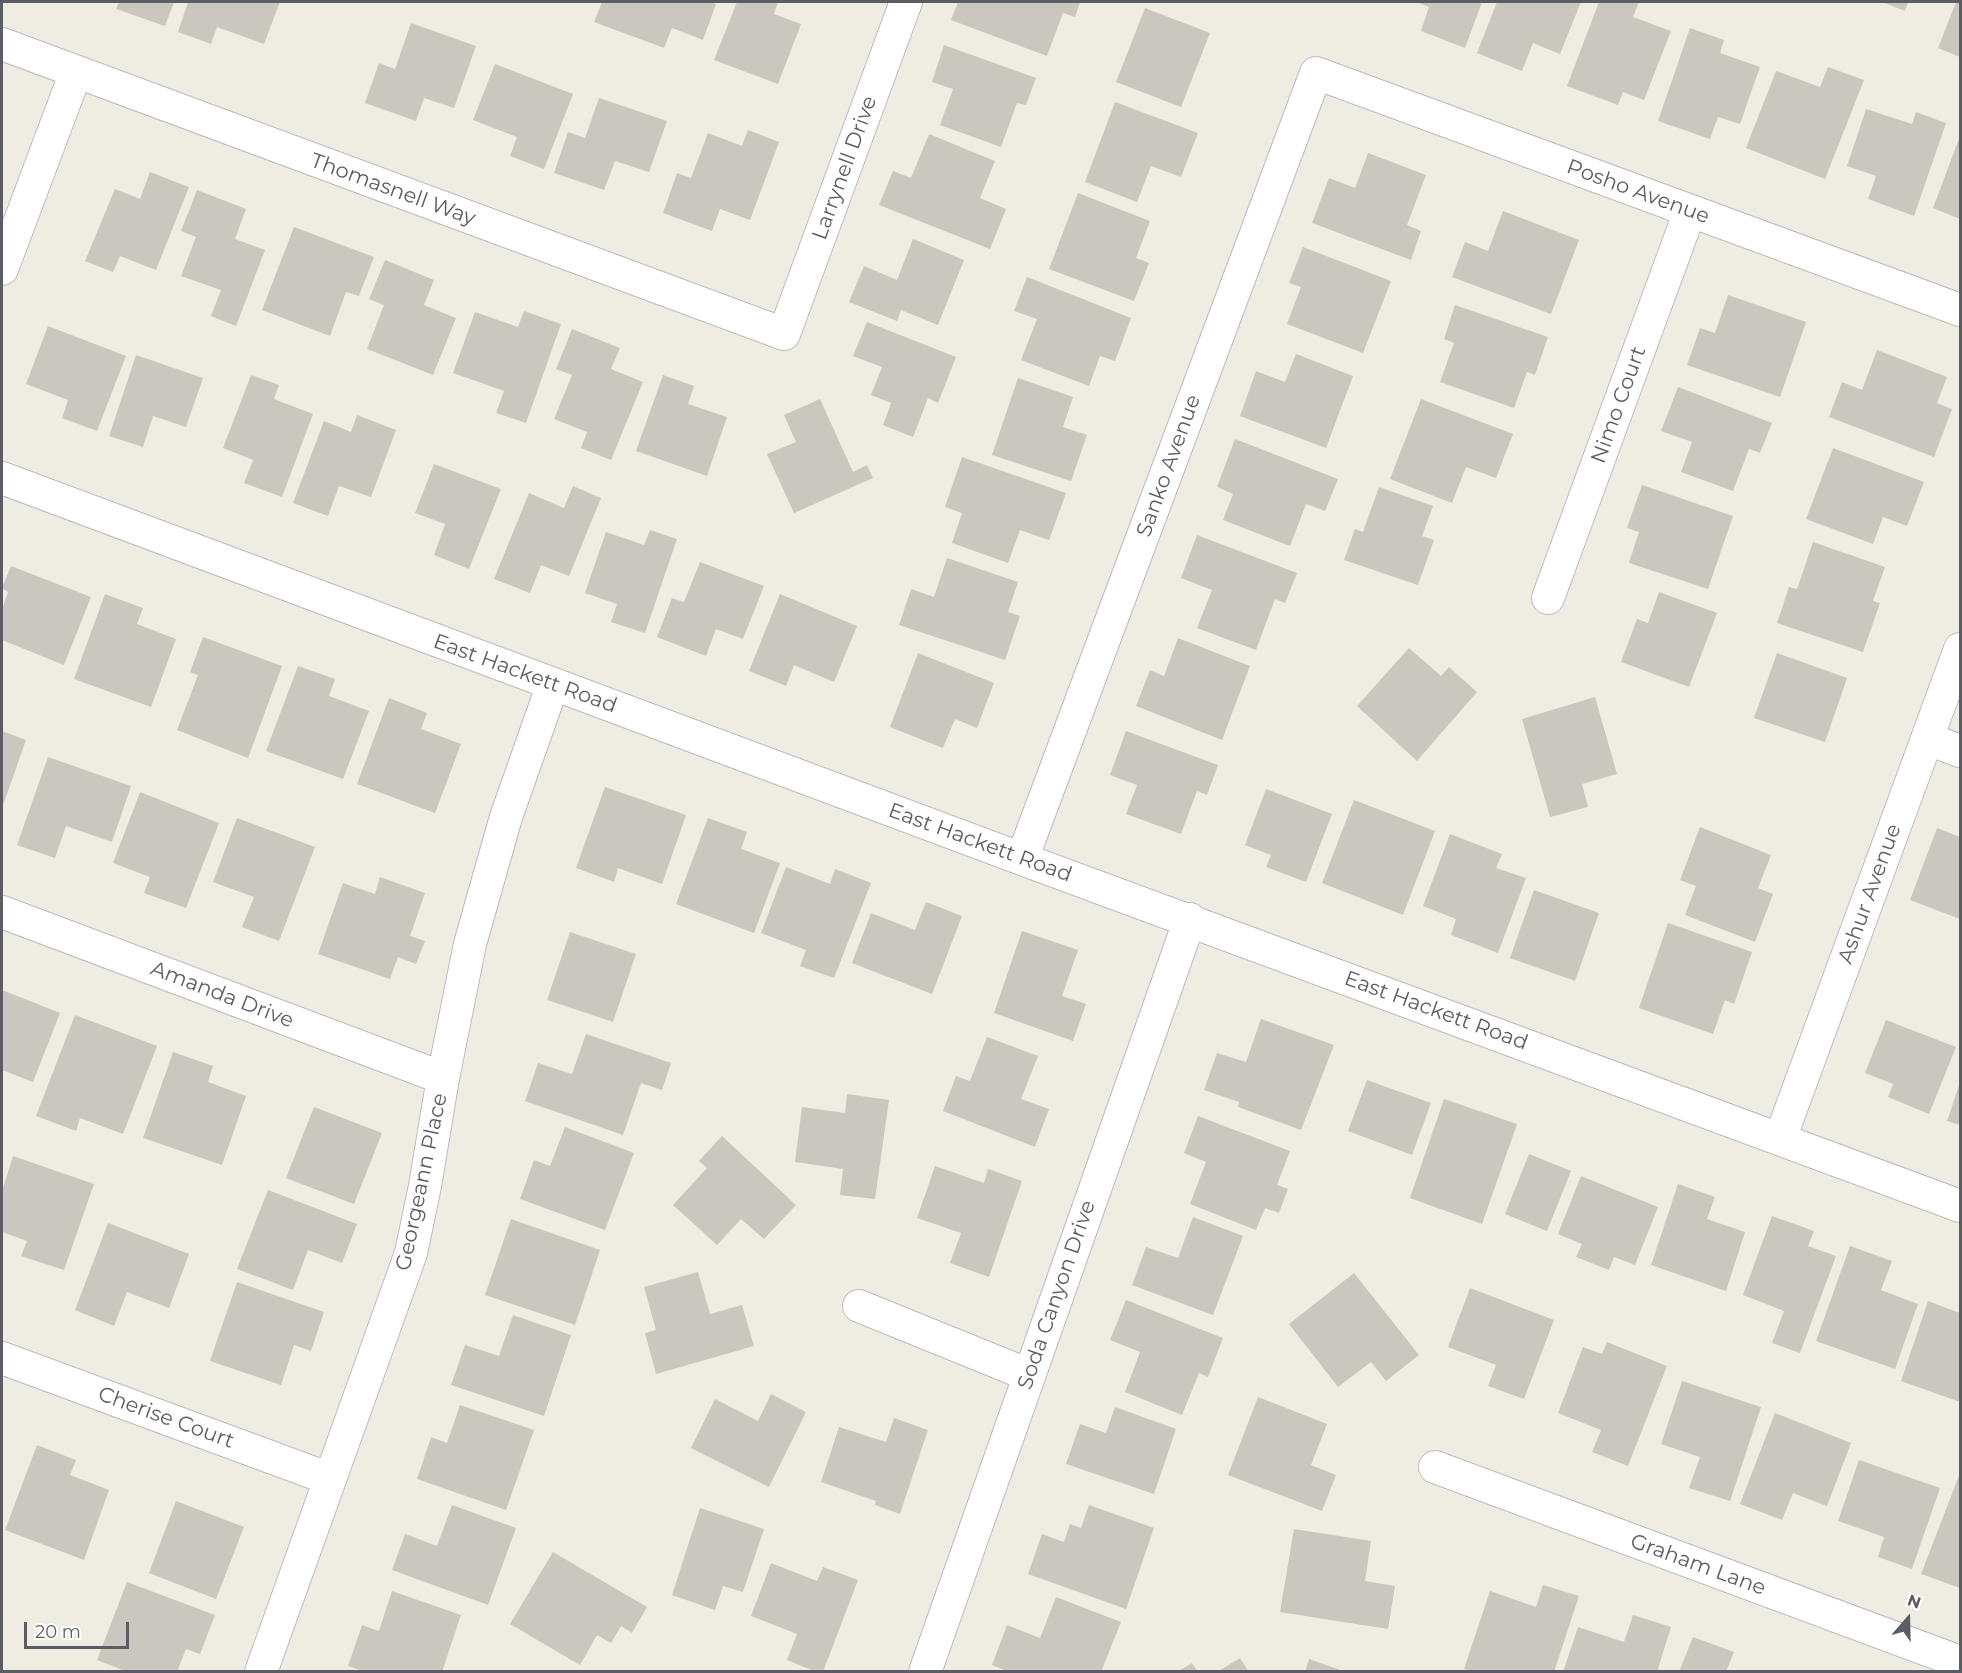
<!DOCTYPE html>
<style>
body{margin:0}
#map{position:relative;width:1962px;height:1673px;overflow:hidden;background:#efede2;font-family:Montserrat,sans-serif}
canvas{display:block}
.frame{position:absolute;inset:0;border:3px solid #5a5e64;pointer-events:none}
.north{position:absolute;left:1878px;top:1589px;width:60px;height:60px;-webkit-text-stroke:4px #fff;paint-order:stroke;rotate:20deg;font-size:16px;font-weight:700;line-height:24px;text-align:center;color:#5a5e64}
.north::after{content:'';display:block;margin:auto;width:21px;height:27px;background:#5a5e64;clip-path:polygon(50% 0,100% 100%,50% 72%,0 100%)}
.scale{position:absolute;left:24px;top:1622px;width:105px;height:27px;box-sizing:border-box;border:3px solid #5a5e64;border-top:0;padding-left:8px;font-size:18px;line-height:21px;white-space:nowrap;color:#5a5e64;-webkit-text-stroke:4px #fff;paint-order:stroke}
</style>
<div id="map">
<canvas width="1962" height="1673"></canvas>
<div class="frame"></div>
<div class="north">N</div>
<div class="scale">20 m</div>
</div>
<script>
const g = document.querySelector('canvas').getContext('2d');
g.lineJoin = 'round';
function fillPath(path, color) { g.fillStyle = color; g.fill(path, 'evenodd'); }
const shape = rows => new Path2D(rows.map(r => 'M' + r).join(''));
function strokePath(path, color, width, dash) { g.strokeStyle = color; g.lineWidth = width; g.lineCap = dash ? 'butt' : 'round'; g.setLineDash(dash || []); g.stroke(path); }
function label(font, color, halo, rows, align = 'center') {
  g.font = font + ' Montserrat,sans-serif'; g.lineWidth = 4.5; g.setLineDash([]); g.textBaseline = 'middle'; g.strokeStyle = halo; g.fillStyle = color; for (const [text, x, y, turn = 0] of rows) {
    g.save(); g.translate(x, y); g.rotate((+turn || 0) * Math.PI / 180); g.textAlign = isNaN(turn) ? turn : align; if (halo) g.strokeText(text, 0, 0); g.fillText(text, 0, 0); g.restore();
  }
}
fillPath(shape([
 [119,2,174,2,165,26,116,9],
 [188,2,280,2,264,44,217,27,211,44,178,32],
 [602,2,710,2,716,4,703,40,672,28,664,48,594,22],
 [737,2,778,2,774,14,801,24,778,84,714,60],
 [958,2,1080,2,1075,17,1063,13,1047,56,951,20],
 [1416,2,1482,2,1465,48,1421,31,1429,7],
 [1497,2,1581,2,1560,54,1533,43,1522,71,1477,53],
 [1599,2,1639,2,1633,17,1671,31,1644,100,1623,92,1618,105,1567,86],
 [1882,2,1908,2,1905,11],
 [1956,2,1960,2,1960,57,1938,48],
 [1145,8,1210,33,1181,107,1116,82],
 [411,23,476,46,454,108,424,98,416,121,365,103,379,63,395,69],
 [1690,28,1724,40,1720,53,1760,67,1740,124,1718,117,1710,139,1658,121],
 [944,45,1036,78,1026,105,1017,103,1001,147,940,125,953,89,932,82],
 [495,64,573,94,544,169,510,156,517,137,473,120],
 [1828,67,1864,80,1825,179,1746,148,1776,71,1820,87],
 [599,98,667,121,649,172,615,161,604,190,554,173,568,132,585,138],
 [1115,102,1198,133,1181,177,1151,166,1137,202,1085,182],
 [1866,109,1912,124,1916,112,1946,123,1914,216,1868,199,1876,176,1847,166],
 [748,130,779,142,750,220,720,209,712,231,663,213,677,173,691,178,708,133,742,146],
 [929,134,995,161,980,198,1006,209,990,249,879,205,893,171,911,178],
 [1960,136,1960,219,1933,208],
 [1368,153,1426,175,1407,225,1421,231,1411,260,1312,223,1329,178,1355,188],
 [150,172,189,187,156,270,120,256,113,272,85,261,115,189,140,199],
 [197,190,246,209,235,239,265,250,236,326,211,316,221,290,181,276,196,237,181,231],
 [1078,193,1150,221,1136,258,1149,263,1134,301,1049,269],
 [1503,211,1579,240,1551,314,1452,277,1465,242,1488,251],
 [294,227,374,257,359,296,346,292,330,336,262,310],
 [913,239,964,260,938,325,901,310,897,321,849,302,864,266,897,280],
 [1303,247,1391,281,1363,353,1287,324,1301,287,1289,283],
 [385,260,434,280,424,305,456,318,433,375,367,349,384,305,369,299],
 [1027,277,1131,318,1115,361,1100,356,1089,386,1021,360,1037,319,1014,311],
 [1728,295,1806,322,1780,397,1687,365,1700,328,1715,333],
 [1455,305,1548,337,1535,375,1527,372,1514,408,1440,382,1454,343,1444,339],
 [524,311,561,324,526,423,496,413,504,391,453,373,475,312,518,327],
 [867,322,956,357,938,403,928,398,913,437,883,425,891,403,871,395,882,367,853,356],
 [48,326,126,356,97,431,62,418,68,400,26,384],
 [572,329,620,348,611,369,643,382,611,460,581,448,587,432,554,419,572,375,556,369],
 [1877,350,1947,377,1937,403,1952,409,1934,457,1829,417,1842,382,1862,390],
 [1296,354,1353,376,1326,448,1240,416,1256,371,1285,382],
 [136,355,203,378,186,427,153,416,143,447,109,436],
 [251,375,279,385,274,399,313,414,282,497,244,483,253,460,223,448],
 [663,375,694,386,688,404,727,417,707,476,636,451],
 [1018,378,1073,397,1063,427,1087,435,1071,481,992,455],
 [1678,387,1772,423,1760,453,1749,449,1733,491,1681,472,1692,442,1661,431],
 [820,399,853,472,867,465,873,478,794,513,767,454,796,442,784,415],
 [1421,399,1513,434,1496,478,1466,467,1452,503,1390,479],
 [357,415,396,430,371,497,339,486,328,516,293,503,324,421,351,432],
 [1235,439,1338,479,1325,511,1306,504,1290,546,1223,520,1233,494,1217,487],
 [1833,448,1924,482,1907,526,1883,517,1873,544,1806,519],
 [962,457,1066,493,1049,540,1020,530,1008,563,952,543,962,513,945,507],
 [434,464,501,489,469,569,434,555,445,524,415,513],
 [1642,485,1733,516,1708,589,1629,563,1639,532,1627,528],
 [573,486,601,498,569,576,541,565,530,593,494,579,529,493,564,508],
 [1379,487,1433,506,1422,536,1434,540,1418,585,1344,560,1355,529,1363,532],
 [650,530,677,539,645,633,611,622,617,604,585,593,606,532,644,545],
 [1197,535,1297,573,1285,603,1275,599,1256,650,1197,628,1212,590,1181,578],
 [1813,542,1885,567,1873,601,1880,603,1863,652,1777,623,1789,587,1797,589],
 [947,558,1018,582,1008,612,1020,616,1005,660,899,625,911,589,934,597],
 [700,562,764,586,743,639,716,629,706,656,657,637,672,598,684,602],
 [11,566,91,597,64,665,2,640,2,609,8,592,2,588],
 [1659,592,1717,613,1689,687,1621,662,1637,619,1648,623],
 [105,594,143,608,137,624,176,639,151,707,74,679],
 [780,594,857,626,834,682,794,665,786,686,749,671],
 [203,637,282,666,248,758,177,730,198,675,190,672],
 [1178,638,1250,666,1222,740,1136,706,1150,670,1164,676],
 [1409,648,1441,676,1449,667,1477,692,1417,761,1357,706],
 [918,653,994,683,977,728,955,719,943,748,890,727],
 [1777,653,1847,678,1825,742,1754,718],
 [298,666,335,679,329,696,369,711,343,779,266,751],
 [1595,697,1617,774,1582,784,1588,807,1550,817,1522,719],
 [389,698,427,713,421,729,461,744,435,813,357,784],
 [2,731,26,740,2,808],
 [1126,731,1218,765,1207,795,1197,791,1181,834,1126,814,1137,785,1110,775],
 [48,757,131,786,112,842,66,826,55,858,17,845],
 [605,787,686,815,662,884,618,868,614,882,576,868],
 [1266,789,1332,814,1306,882,1266,867,1271,855,1245,845],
 [140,792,219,823,186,908,144,893,150,877,113,863],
 [1354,800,1435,831,1403,915,1322,883],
 [237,818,315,847,279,941,242,927,254,897,213,882],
 [708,818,747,832,741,849,780,863,754,933,676,904],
 [1700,827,1771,855,1758,888,1773,894,1755,942,1685,915,1696,886,1680,880],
 [1937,828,1960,837,1960,919,1910,900],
 [1450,834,1502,854,1496,868,1526,878,1498,953,1451,935,1456,919,1423,906],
 [786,867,830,884,835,869,871,883,834,978,800,966,806,950,761,933],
 [380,877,425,893,410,936,425,941,416,964,398,957,390,979,318,954,343,883,375,894],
 [1534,890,1599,913,1575,981,1510,958],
 [926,902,962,916,932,994,852,963,871,913,915,930],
 [1668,923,1752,952,1734,1004,1725,1000,1713,1034,1639,1008],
 [1022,931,1078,950,1062,996,1086,1004,1073,1041,994,1013],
 [570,932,636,954,613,1022,547,1000],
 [2,990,60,1013,33,1082,2,1070],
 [75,1015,157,1046,123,1134,80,1118,76,1131,36,1116],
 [1261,1019,1334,1045,1301,1130,1238,1107,1239,1102,1204,1090,1217,1053,1246,1062],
 [1886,1020,1956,1047,1929,1114,1888,1097,1893,1084,1865,1073],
 [586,1034,671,1063,662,1090,641,1083,623,1135,525,1101,538,1063,572,1074],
 [987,1037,1038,1056,1021,1099,1049,1109,1035,1147,943,1111,956,1076,970,1081],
 [173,1052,213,1066,208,1082,246,1096,222,1165,143,1138],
 [1367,1080,1431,1103,1412,1155,1348,1131],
 [1960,1082,1960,1125,1947,1121],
 [847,1094,889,1100,875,1199,840,1195,843,1169,795,1162,802,1107,845,1113],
 [1444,1099,1517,1124,1482,1224,1410,1198],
 [314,1107,382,1133,354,1204,286,1178],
 [1198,1116,1290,1151,1277,1185,1288,1189,1279,1213,1265,1208,1256,1230,1190,1204,1206,1162,1184,1153],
 [565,1127,634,1153,605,1230,520,1199,534,1160,550,1166],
 [722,1136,796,1205,764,1239,741,1219,717,1245,673,1205,707,1168,699,1161],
 [1529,1154,1571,1171,1547,1231,1505,1214],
 [13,1156,94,1184,64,1270,21,1256,27,1241,2,1232,2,1191],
 [935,1166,984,1183,988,1169,1022,1181,989,1277,950,1263,961,1233,917,1218],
 [1581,1176,1658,1207,1635,1265,1614,1257,1609,1270,1576,1257,1582,1244,1558,1234],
 [1678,1184,1715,1197,1707,1219,1745,1232,1726,1291,1651,1265],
 [268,1190,357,1224,342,1263,308,1250,293,1290,237,1269],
 [1772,1216,1814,1231,1808,1246,1836,1256,1800,1353,1772,1343,1784,1311,1743,1295],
 [1193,1217,1243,1236,1213,1315,1132,1285,1146,1247,1178,1258],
 [511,1219,600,1250,575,1325,485,1295],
 [108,1223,189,1254,169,1308,127,1292,114,1326,75,1310],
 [1850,1246,1892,1261,1881,1290,1918,1304,1895,1369,1816,1341],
 [698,1272,710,1314,742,1305,754,1346,656,1374,645,1333,656,1330,644,1287],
 [1354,1273,1419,1355,1386,1381,1371,1362,1338,1387,1289,1324],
 [237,1282,324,1312,311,1351,294,1345,281,1385,210,1361],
 [1470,1288,1554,1320,1524,1399,1488,1386,1496,1365,1448,1347],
 [1126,1300,1223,1338,1208,1377,1199,1373,1182,1415,1125,1392,1140,1352,1110,1340],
 [1928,1301,1960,1313,1960,1402,1901,1381],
 [513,1315,571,1335,544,1416,451,1385,465,1345,499,1356],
 [1607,1342,1667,1366,1628,1466,1592,1452,1601,1430,1558,1413,1583,1347,1602,1354],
 [1682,1381,1761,1407,1730,1501,1689,1488,1700,1457,1661,1444],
 [771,1394,806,1412,769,1487,691,1448,715,1399,758,1421],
 [1258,1397,1327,1424,1311,1465,1336,1475,1322,1511,1228,1475],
 [460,1405,534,1430,506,1510,417,1479,431,1437,447,1443],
 [1115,1407,1176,1429,1154,1494,1066,1464,1080,1424,1106,1433],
 [1775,1413,1851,1443,1827,1506,1793,1493,1782,1520,1740,1504],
 [894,1418,928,1430,900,1514,875,1505,876,1501,821,1482,839,1427,886,1442],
 [37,1445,76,1460,70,1475,109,1490,84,1560,5,1530],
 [1859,1460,1940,1488,1912,1569,1878,1557,1884,1537,1838,1521],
 [1960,1473,1960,1588,1921,1574],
 [176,1501,244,1527,216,1599,149,1573],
 [452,1505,516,1528,488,1605,392,1570,405,1534,437,1546],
 [1089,1505,1154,1528,1126,1609,1028,1574,1042,1534,1064,1542,1070,1524,1081,1528],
 [700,1508,764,1529,743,1592,723,1586,715,1610,672,1595],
 [1294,1529,1371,1541,1365,1581,1395,1586,1388,1629,1280,1612],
 [553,1552,647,1607,632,1633,621,1626,611,1643,597,1635,580,1665,510,1624],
 [771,1563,817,1581,823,1567,858,1580,823,1672,816,1672,787,1660,797,1634,751,1616],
 [127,1582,215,1615,200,1654,186,1649,177,1672,127,1672,97,1660],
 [1543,1585,1579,1596,1554,1672,1472,1672,1464,1669,1490,1591,1536,1607],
 [392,1591,461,1615,442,1672,366,1672,348,1666,362,1625,379,1631],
 [1056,1597,1121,1622,1101,1672,1009,1672,992,1665,1007,1625,1040,1638],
 [1633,1615,1671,1627,1657,1672,1563,1672,1578,1627,1624,1642],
 [1693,1637,1734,1652,1726,1672,1679,1672],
 [1240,1658,1249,1672,1217,1672],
 [1309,1659,1343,1671,1343,1672,1305,1672],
 [1192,1663,1198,1672,1177,1672]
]), '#cac7bf');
const minor = shape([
 [2,44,784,334,906,2],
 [2,269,76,72],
 [2,478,1022,859,1960,1206],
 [1548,598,1690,211],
 [1928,739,1960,751],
 [1022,859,1316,73,1960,310],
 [2,912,443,1078],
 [1780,1139,1960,649],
 [859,1306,1029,1375],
 [2,1358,330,1479],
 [1435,1467,1960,1662],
 [261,1672,411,1253,425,1186,443,1078,470,944,506,817,553,684],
 [925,1672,1190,919]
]);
strokePath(minor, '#babcc2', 34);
strokePath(minor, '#fff', 32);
label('21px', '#5a5e64', '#fff', [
 ["Larrynell Drive",845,168,-70],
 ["Thomasnell Way",393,190,20],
 ["Posho Avenue",1638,192,20],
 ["Nimo Court",1619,405,-70],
 ["Sanko Avenue",1169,466,-70],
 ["East Hackett Road",525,674,20],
 ["East Hackett Road",980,843,20],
 ["Ashur Avenue",1870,894,-70],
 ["Amanda Drive",222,995,21],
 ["East Hackett Road",1436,1011,20],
 ["Georgeann Place",422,1182,-78],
 ["Soda Canyon Drive",1057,1295,-71],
 ["Cherise Court",166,1418,20],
 ["Graham Lane",1698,1565,20]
]);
</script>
